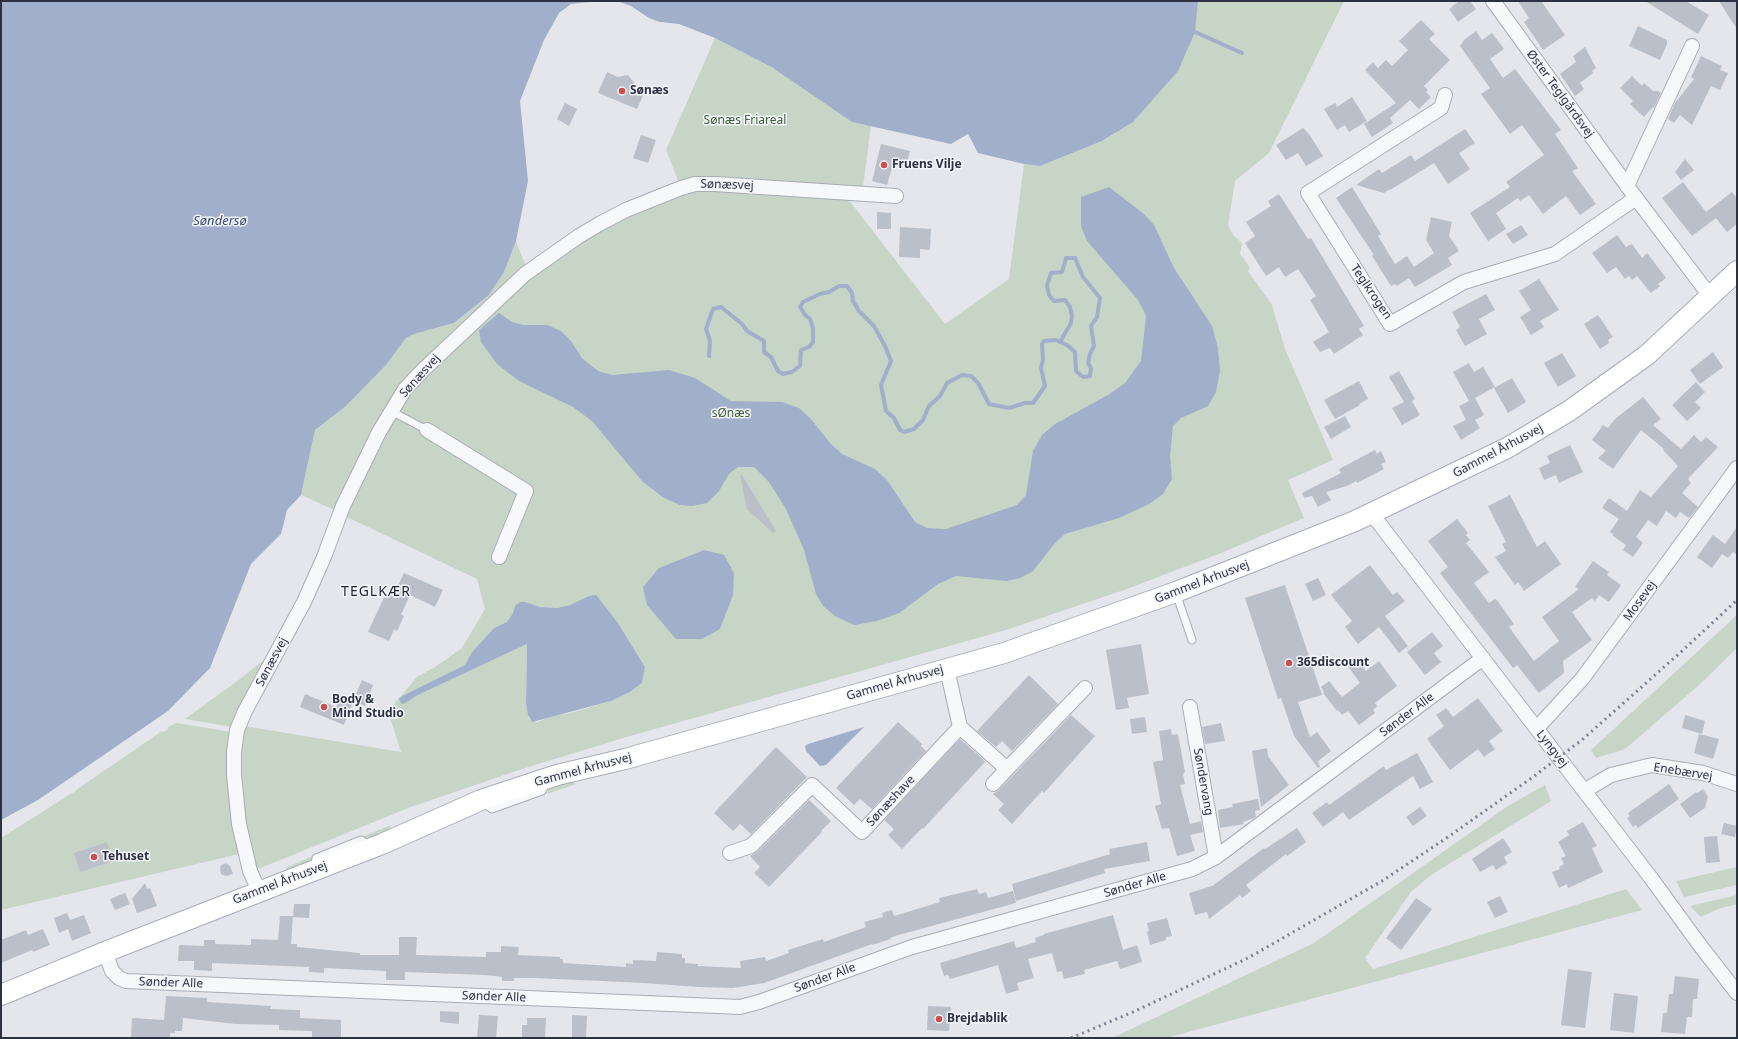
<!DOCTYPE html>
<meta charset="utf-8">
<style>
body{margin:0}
#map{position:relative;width:1738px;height:1039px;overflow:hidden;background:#e4e6ec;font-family:"Noto Sans",sans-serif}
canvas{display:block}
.frame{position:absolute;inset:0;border:2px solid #2c3144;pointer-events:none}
</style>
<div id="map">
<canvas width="1738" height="1039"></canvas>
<div class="frame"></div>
</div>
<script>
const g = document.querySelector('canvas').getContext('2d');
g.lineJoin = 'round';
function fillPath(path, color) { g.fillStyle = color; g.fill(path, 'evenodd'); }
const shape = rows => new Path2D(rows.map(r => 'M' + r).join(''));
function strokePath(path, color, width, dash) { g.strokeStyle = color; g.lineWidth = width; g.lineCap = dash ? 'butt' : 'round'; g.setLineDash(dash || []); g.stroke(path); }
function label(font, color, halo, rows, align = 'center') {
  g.font = font + ' "Noto Sans",sans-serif'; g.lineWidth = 3; g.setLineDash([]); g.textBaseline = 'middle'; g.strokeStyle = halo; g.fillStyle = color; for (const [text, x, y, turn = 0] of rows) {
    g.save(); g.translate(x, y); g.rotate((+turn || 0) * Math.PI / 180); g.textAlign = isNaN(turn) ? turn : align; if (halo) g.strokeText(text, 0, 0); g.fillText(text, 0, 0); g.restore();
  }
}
fillPath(shape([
 [1196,1,1344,1,1269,153,1235,181,1228,225,1233,235,1242,243,1240,254,1250,268,1248,271,1272,305,1285,349,1333,460,1288,480,1304,518,1216,555,1127,589,1006,630,623,738,519,770,411,807,258,869,252,859,243,815,238,769,244,726,401,752,388,711,417,677,435,667,462,648,485,609,477,579,347,517,352,498,390,418,411,389,523,283,602,227,696,188,848,199,945,324,1009,279,1024,164,1040,166,1102,141,1116,133],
 [589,596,618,623,645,667,642,683,630,692,611,701,574,712,552,716,537,722,529,719,526,704,527,644,418,695,404,704,404,695,465,665,472,652,494,628,507,622,513,613,515,606,526,602,540,607,557,608,570,605],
 [715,38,782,73,852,122,871,126,863,187,860,189,679,183,666,150],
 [516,241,526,267,407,381,337,511,301,495,315,430,346,406,386,365,406,338,414,334,454,323,489,295,504,272],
 [1737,615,1737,648,1699,685,1631,744,1623,750,1596,758,1591,750],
 [270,655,232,727,185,719,240,679],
 [177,723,231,732,239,854,1,910,1,838,72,793,73,794,76,790,162,731,163,732,168,729,168,727],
 [568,780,576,784,547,794,549,787],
 [1545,785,1551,801,1431,875,1411,892,1365,958,1373,969,1626,889,1642,910,1166,1038,1112,1038,1314,943,1508,806],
 [391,825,387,833,369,840,362,837],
 [313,856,310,864,292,871,285,868],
 [1737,867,1737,885,1684,897,1676,881],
 [1737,895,1737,904,1718,909,1701,917,1690,906]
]), '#c7d5c6');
fillPath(shape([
 [1,1,599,1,571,4,559,13,544,40,520,101,528,181,516,241,504,272,489,295,454,323,414,334,406,338,386,365,346,406,315,430,301,495,287,510,281,534,251,564,210,668,168,711,38,800,1,820],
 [617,1,1198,1,1195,32,1178,71,1133,122,1102,141,1040,166,1024,164,978,153,968,134,951,144,852,122,773,68,715,38,679,24,660,22,649,18,631,6],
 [1109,187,1144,214,1154,225,1174,268,1212,326,1218,348,1220,371,1216,392,1208,406,1181,418,1173,426,1170,456,1172,479,1163,494,1149,504,1119,518,1065,534,1055,543,1033,571,1020,578,1007,581,956,576,938,584,899,613,877,621,854,625,835,616,823,606,816,594,804,550,786,509,769,482,754,467,738,467,729,474,719,491,707,503,692,506,680,505,664,498,642,481,592,421,573,407,519,381,497,364,481,342,479,330,499,313,512,322,523,325,547,325,561,331,571,341,582,358,598,371,612,375,669,370,695,378,731,401,782,402,799,408,810,418,831,444,842,454,875,469,887,480,915,522,927,528,946,529,1017,505,1026,495,1033,451,1042,435,1055,424,1108,395,1125,383,1141,361,1146,316,1138,300,1087,241,1081,226,1081,197],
 [704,550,724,555,734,573,733,595,720,629,702,639,676,639,647,605,643,587,659,568],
 [596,595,618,623,645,667,642,683,630,692,611,701,532,722,528,715,526,704,527,644,418,695,404,704,401,703,399,699,404,695,465,665,472,652,494,628,507,622,513,613,515,606,520,602,526,602,540,607,557,608,570,605,589,596],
 [864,727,826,765,820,766,806,751,805,746,808,744]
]), '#a1afca');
strokePath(shape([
 [1195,32,1242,53],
 [709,356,710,341,706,329,713,309,721,307,742,324,747,331,764,341,764,352,771,357,778,371,783,374,792,372,800,366,801,350,809,347,813,342,813,328,810,319,805,315,800,307,803,302,820,294,829,292,839,286,847,286,852,293,853,301,859,311,874,326,885,346,891,361,881,385,886,411,894,418,900,430,904,432,914,429,923,420,929,406,940,396,947,383,962,375,971,376,978,383,989,404,1009,408,1025,403,1033,403,1045,386,1041,368,1043,359,1042,344,1044,341,1056,340,1067,345,1075,352,1076,371,1083,377,1090,376,1091,368,1088,363,1090,354,1094,346,1091,326,1097,317,1100,298,1083,277,1075,258,1066,258,1062,272,1051,273,1047,286,1049,295,1054,301,1065,300,1070,307,1072,316,1071,323,1060,342]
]), '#a1afca', 4);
fillPath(shape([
 [1459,1,1470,1,1476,9,1458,22,1449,9],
 [1518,1,1541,1,1565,35,1543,50,1524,22,1529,18],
 [1645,1,1686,1,1709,15,1698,34],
 [1719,1,1737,1,1737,29,1729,17],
 [1421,20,1435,34,1429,39,1450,60,1424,86,1428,90,1426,92,1431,97,1419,109,1410,100,1390,118,1393,123,1372,137,1364,124,1396,103,1365,70,1373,62,1378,68,1386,60,1392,66,1408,50,1399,41],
 [1638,26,1667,40,1667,44,1660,60,1629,46],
 [1476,31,1482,40,1492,33,1504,49,1490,59,1503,78,1515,69,1561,130,1555,134,1578,168,1572,171,1596,204,1580,215,1566,196,1543,214,1529,195,1520,201,1518,198,1496,213,1506,229,1488,241,1470,213,1510,187,1506,182,1544,155,1522,125,1510,134,1481,94,1490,88,1460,46,1464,40],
 [1585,47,1596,68,1592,71,1593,73,1580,83,1584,89,1575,96,1560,74,1576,62,1573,56],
 [1701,56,1722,66,1720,70,1728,73,1720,90,1711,86,1692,125,1680,115,1674,123,1668,119,1675,103,1694,79,1691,77],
 [607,72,618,77,628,75,635,84,646,89,637,109,598,93],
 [1632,76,1642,86,1644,83,1653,91,1658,91,1661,93,1654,108,1653,107,1644,117,1630,104,1633,101,1620,88],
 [1352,97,1367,121,1349,132,1345,125,1337,130,1324,109,1335,103,1337,107],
 [565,103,577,109,569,126,557,119],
 [1303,128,1309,134,1323,156,1306,166,1298,153,1286,160,1276,145],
 [1465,129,1475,143,1459,153,1470,169,1448,184,1434,163,1390,190,1390,189,1384,193,1356,185,1379,169,1382,173,1411,155,1415,161],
 [641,135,656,140,648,163,633,158],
 [881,144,910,151,906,167,893,164,887,185,872,181],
 [1685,159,1694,170,1681,180,1675,172],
 [1683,182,1706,212,1732,192,1737,198,1737,224,1727,232,1716,218,1692,236,1662,198],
 [1352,187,1381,234,1378,236,1395,264,1407,256,1414,267,1434,253,1426,240,1431,217,1452,222,1449,236,1459,251,1448,258,1452,265,1415,287,1409,278,1397,286,1395,284,1391,286,1372,256,1374,255,1336,198],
 [1279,194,1308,239,1311,238,1364,326,1359,329,1363,335,1334,354,1330,348,1320,352,1313,342,1329,332,1310,300,1316,296,1298,269,1285,277,1279,267,1266,276,1245,243,1255,236,1246,222,1271,206,1268,201],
 [877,212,891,213,891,229,877,229],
 [1521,225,1528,235,1513,244,1506,234],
 [900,227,931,229,930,250,920,249,920,258,899,257],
 [1617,235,1626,247,1632,244,1642,258,1647,253,1666,278,1658,284,1660,286,1651,293,1637,276,1632,280,1629,276,1625,279,1616,267,1607,273,1592,253],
 [1539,279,1559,310,1540,321,1544,327,1531,335,1520,317,1531,310,1519,291],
 [1486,294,1495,310,1479,319,1487,334,1465,346,1456,330,1460,327,1452,312],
 [1598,315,1613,337,1608,340,1609,343,1600,349,1584,324],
 [1713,352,1723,367,1700,384,1690,370],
 [1562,353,1576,376,1558,387,1544,363],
 [1469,363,1474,372,1483,367,1495,387,1475,398,1484,415,1475,420,1480,428,1461,440,1453,426,1466,420,1459,406,1469,401,1453,372],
 [1399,371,1415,399,1412,401,1420,415,1402,425,1392,408,1404,402,1389,377],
 [1512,378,1526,402,1508,413,1494,388],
 [1359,381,1368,399,1359,404,1360,405,1335,419,1324,400],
 [1696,382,1705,392,1695,402,1701,408,1687,421,1672,405],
 [1643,397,1661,419,1653,425,1681,449,1694,435,1701,442,1706,437,1718,447,1688,479,1691,483,1682,493,1698,507,1694,512,1689,518,1680,512,1676,518,1666,511,1657,526,1648,520,1636,537,1643,543,1633,557,1623,550,1626,545,1613,536,1613,534,1610,532,1619,519,1602,508,1609,498,1627,511,1640,490,1651,497,1678,466,1663,450,1664,449,1641,430,1613,469,1598,458,1606,451,1592,440,1603,425,1608,428,1615,419],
 [1345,416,1351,427,1331,439,1324,427],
 [1570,445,1583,472,1559,483,1556,475,1544,480,1539,468,1550,463,1547,456],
 [1375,450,1377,454,1381,451,1386,462,1381,464,1384,469,1357,483,1356,481,1347,486,1326,492,1331,500,1318,507,1312,496,1304,498,1302,493,1341,473,1339,469],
 [742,475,776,531,773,533,747,509,740,476],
 [1510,495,1537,547,1545,541,1561,564,1524,591,1518,582,1515,585,1495,557,1506,551,1502,544,1506,542,1488,506],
 [1457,519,1468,533,1466,535,1470,540,1466,543,1489,572,1474,583,1489,603,1495,599,1497,600,1514,624,1509,627,1534,661,1559,641,1542,617,1579,589,1575,587,1593,561,1609,572,1607,575,1621,585,1609,602,1599,595,1595,601,1592,598,1572,612,1592,640,1563,661,1564,673,1539,693,1517,665,1513,668,1440,573,1448,567,1428,541],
 [1737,527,1737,555,1733,552,1728,558,1722,554,1712,568,1697,557,1713,535,1725,544],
 [1370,565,1393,595,1397,592,1405,601,1385,616,1408,646,1399,653,1379,627,1358,644,1345,627,1352,621,1331,595],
 [404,573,443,590,435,607,410,595,401,615,404,616,397,631,394,629,389,641,368,632,386,593,393,596],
 [1318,578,1326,595,1313,601,1305,584],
 [1285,585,1322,695,1298,702,1310,737,1317,732,1331,751,1318,761,1320,767,1318,768,1294,736,1281,698,1278,699,1245,598],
 [1432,632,1443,646,1434,653,1441,662,1425,675,1407,652],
 [1141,644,1149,694,1127,698,1129,708,1116,710,1106,650],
 [1357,658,1366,671,1379,661,1397,686,1375,703,1377,706,1373,710,1375,713,1359,725,1348,711,1342,715,1338,710,1337,711,1323,693,1324,692,1321,687,1329,681,1342,697,1360,683,1347,665],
 [1029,675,1058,704,1012,751,1002,741,996,747,977,731],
 [362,680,373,685,365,706,353,701],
 [305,694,336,707,340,697,353,702,344,725,300,707],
 [1478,698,1503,731,1489,741,1495,749,1484,757,1478,749,1450,770,1427,739,1444,726,1436,715,1446,708,1453,717],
 [1071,715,1095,736,1044,793,1042,791,1012,824,998,810,1004,804,993,794,999,790],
 [1685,715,1705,721,1702,734,1682,728],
 [1145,717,1147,732,1132,734,1130,719],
 [898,722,922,744,921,746,926,751,872,809,860,799,854,805,836,788],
 [1221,723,1225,741,1205,744,1202,727],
 [1171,729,1172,735,1178,734,1185,772,1183,774,1185,784,1180,785,1190,824,1201,821,1203,832,1190,835,1195,851,1177,856,1169,828,1162,829,1155,806,1161,804,1153,762,1163,760,1159,731],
 [1699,734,1719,739,1713,759,1694,753],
 [960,739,984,760,985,762,923,829,922,828,902,849,888,835,894,829,884,820],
 [776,747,807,777,751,834,740,824,733,831,714,813],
 [1267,748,1268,756,1289,785,1261,807,1252,751],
 [1417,753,1433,782,1420,789,1413,776,1349,820,1343,812,1323,827,1312,813,1327,802,1329,805,1384,766,1386,770],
 [1669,784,1679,799,1638,828,1636,825,1633,827,1627,818,1630,816,1628,813],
 [1703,789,1708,797,1705,808,1690,818,1680,804,1696,792,1697,793],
 [1258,799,1260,810,1255,811,1256,817,1243,822,1244,824,1220,828,1218,810,1233,807,1232,804],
 [809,800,831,821,821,831,822,832,769,887,754,873,760,867,750,856,757,852],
 [1420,807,1427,816,1413,826,1406,817],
 [1583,822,1597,846,1592,848,1603,872,1568,888,1567,884,1559,888,1552,872,1560,869,1559,867,1564,864,1561,858,1566,856,1558,842,1569,835,1567,831],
 [1724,823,1737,826,1735,837,1721,834],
 [1297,828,1306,842,1287,856,1286,854,1246,885,1251,891,1242,898,1240,895,1209,919,1207,912,1195,915,1189,893,1212,886,1264,848,1265,849],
 [1717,836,1720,862,1706,863,1704,837],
 [1503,838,1512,852,1504,857,1507,863,1496,870,1493,865,1480,872,1472,859],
 [107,842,113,861,80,872,74,853],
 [1147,842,1150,861,1104,869,1105,873,1016,901,1012,884,1110,854,1109,849],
 [226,863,230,866,233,874,226,876,221,874,220,869,221,865],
 [145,883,147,889,150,888,157,906,137,913,132,899],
 [977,889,979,894,986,892,988,898,1013,891,1016,903,895,936,890,938,891,939,872,945,872,944,764,983,733,988,698,987,645,983,534,978,514,978,514,981,502,981,502,977,486,975,405,972,405,980,386,980,386,971,324,968,324,973,309,972,309,967,212,963,212,971,194,970,194,961,178,961,179,945,204,946,204,940,215,940,215,944,251,945,251,939,278,940,280,916,293,916,291,944,297,944,297,947,360,953,360,955,399,955,399,937,417,937,416,955,486,957,486,952,501,952,501,946,519,947,518,955,560,957,560,959,563,959,563,963,626,967,626,963,633,964,633,960,656,961,657,952,682,954,682,958,685,958,685,963,698,964,698,966,741,968,740,961,765,957,766,961,789,953,788,950,823,939,824,942,866,927,864,922,883,917,882,913,892,910,894,916,940,902,939,898],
 [125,893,130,904,115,910,110,899],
 [1500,896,1508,912,1495,918,1487,902],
 [1416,898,1432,909,1401,950,1386,938],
 [294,904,310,904,309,918,293,917],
 [67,913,70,920,84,915,91,933,72,941,68,929,59,933,54,918],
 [1113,915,1123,950,1137,945,1142,962,1120,969,1117,961,1084,970,1085,974,1064,979,1062,971,1057,972,1052,953,1028,959,1034,978,1017,983,1019,990,1006,994,998,965,950,979,948,975,944,976,940,963,1014,941,1016,948,1036,942,1035,938,1044,935,1044,934],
 [1167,918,1172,936,1166,937,1166,940,1150,945,1147,932,1149,931,1147,923],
 [43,929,50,945,33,952,32,950,1,963,1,940,26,930,28,935],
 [1568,969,1592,972,1585,1028,1561,1025],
 [1675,976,1699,979,1697,999,1693,999,1692,1017,1687,1017,1685,1034,1661,1032,1663,1013,1667,1013,1669,994,1673,994],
 [1614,993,1638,996,1634,1033,1610,1030],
 [166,996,207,998,207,1002,271,1006,270,1009,300,1010,300,1018,341,1020,341,1038,312,1038,312,1031,279,1030,279,1025,236,1024,183,1018,182,1031,175,1031,175,1033,170,1033,170,1038,131,1037,132,1018,164,1020],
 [928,1006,951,1007,949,1031,927,1030],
 [440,1011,459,1012,459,1024,440,1022],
 [479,1015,498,1016,496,1038,477,1038],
 [572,1015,587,1016,586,1038,572,1038],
 [527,1018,546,1018,545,1038,522,1037,522,1025,527,1025]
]), '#bbbfc9');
const lane = shape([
 [391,411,427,430],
 [1176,593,1192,640],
 [483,802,492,809,542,791,547,782],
 [314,868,316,858,361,840,370,846]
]);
const street = shape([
 [1493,1,1636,198,1710,296],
 [1445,95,1441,108,1308,193,1390,324,1464,282,1555,254,1636,198],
 [1627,186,1692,46],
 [427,430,526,491,499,557],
 [1372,514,1651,878,1699,944,1737,993],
 [947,669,960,727,1007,769,993,784],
 [1190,707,1216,857],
 [1537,728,1582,679,1737,468],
 [1007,769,1085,688],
 [1584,791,1611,775,1652,765,1703,773,1737,784],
 [730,853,751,846,812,785,862,832,960,727],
 [259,891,250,871,239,824,234,775,234,752,237,730,245,711,304,602,324,557,343,506,379,432,405,389,422,371,525,274,579,236,601,223,626,210,681,188,695,184,715,184,896,196],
 [105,952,112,971,119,978,126,981,740,1007,759,1002,912,947,1192,869,1216,857,1483,658]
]);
const secondary = shape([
 [1,995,105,952,382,844,481,800,557,775,625,759,1004,653,1176,592,1355,521,1507,448,1569,411,1647,355,1737,271]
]);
strokePath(lane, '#a9acb6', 9);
strokePath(street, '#a9acb6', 16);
strokePath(secondary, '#a9acb6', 22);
strokePath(lane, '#f7f8fa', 7);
strokePath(street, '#f7f8fa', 14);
strokePath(secondary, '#fff', 20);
strokePath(shape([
 [1071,1038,1133,1012,1248,958,1382,881,1448,837,1533,777,1583,739,1681,652,1737,600]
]), '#7e8395', 3, [2, 4]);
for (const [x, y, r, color] of [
 [622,91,4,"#cb4e50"],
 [884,165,4,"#cb4e50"],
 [1289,663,4,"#cb4e50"],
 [324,707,4,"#cb4e50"],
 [94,857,4,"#cb4e50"],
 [939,1019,4,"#cb4e50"]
]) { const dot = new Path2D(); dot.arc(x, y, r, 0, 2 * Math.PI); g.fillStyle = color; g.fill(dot); strokePath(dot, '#f4f5f9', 1.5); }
label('bold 12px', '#2c3144', '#f4f5f9', [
 ["Sønæs",630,91],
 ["Fruens Vilje",892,165],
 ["365discount",1297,663],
 ["Body &",332,700],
 ["Mind Studio",332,714],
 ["Tehuset",102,857],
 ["Brejdablik",947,1019]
], 'left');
label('12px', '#2c3144', '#f4f5f9', [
 ["Øster Teglgårdsvej",1560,94,54],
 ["Sønæsvej",727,185,2],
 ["Teglkrogen",1371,292,56],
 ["Sønæsvej",420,376,-48],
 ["Gammel Århusvej",1498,451,-28],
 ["Gammel Århusvej",1202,582,-21],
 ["Mosevej",1640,601,-54],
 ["Sønæsvej",272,662,-62],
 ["Gammel Århusvej",895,683,-16],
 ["Sønder Alle",1407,715,-37],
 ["Lyngvej",1552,749,52],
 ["Gammel Århusvej",583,770,-15],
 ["Enebærvej",1683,772,9],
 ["Søndervang",1203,782,80],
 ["Sønæshave",891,801,-47],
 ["Gammel Århusvej",280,883,-21],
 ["Sønder Alle",1135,885,-16],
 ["Sønder Alle",825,978,-20],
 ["Sønder Alle",171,983,2],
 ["Sønder Alle",494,997,2]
]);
label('12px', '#3b5f3a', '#f4f5f9', [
 ["Sønæs Friareal",745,121],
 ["sØnæs",731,414]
]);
label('italic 13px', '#374b77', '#f4f5f9', [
 ["Søndersø",220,221]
]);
g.letterSpacing = '1px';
label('14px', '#1e2335', '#f4f5f9', [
 ["TEGLKÆR",376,592]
]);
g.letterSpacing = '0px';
</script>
